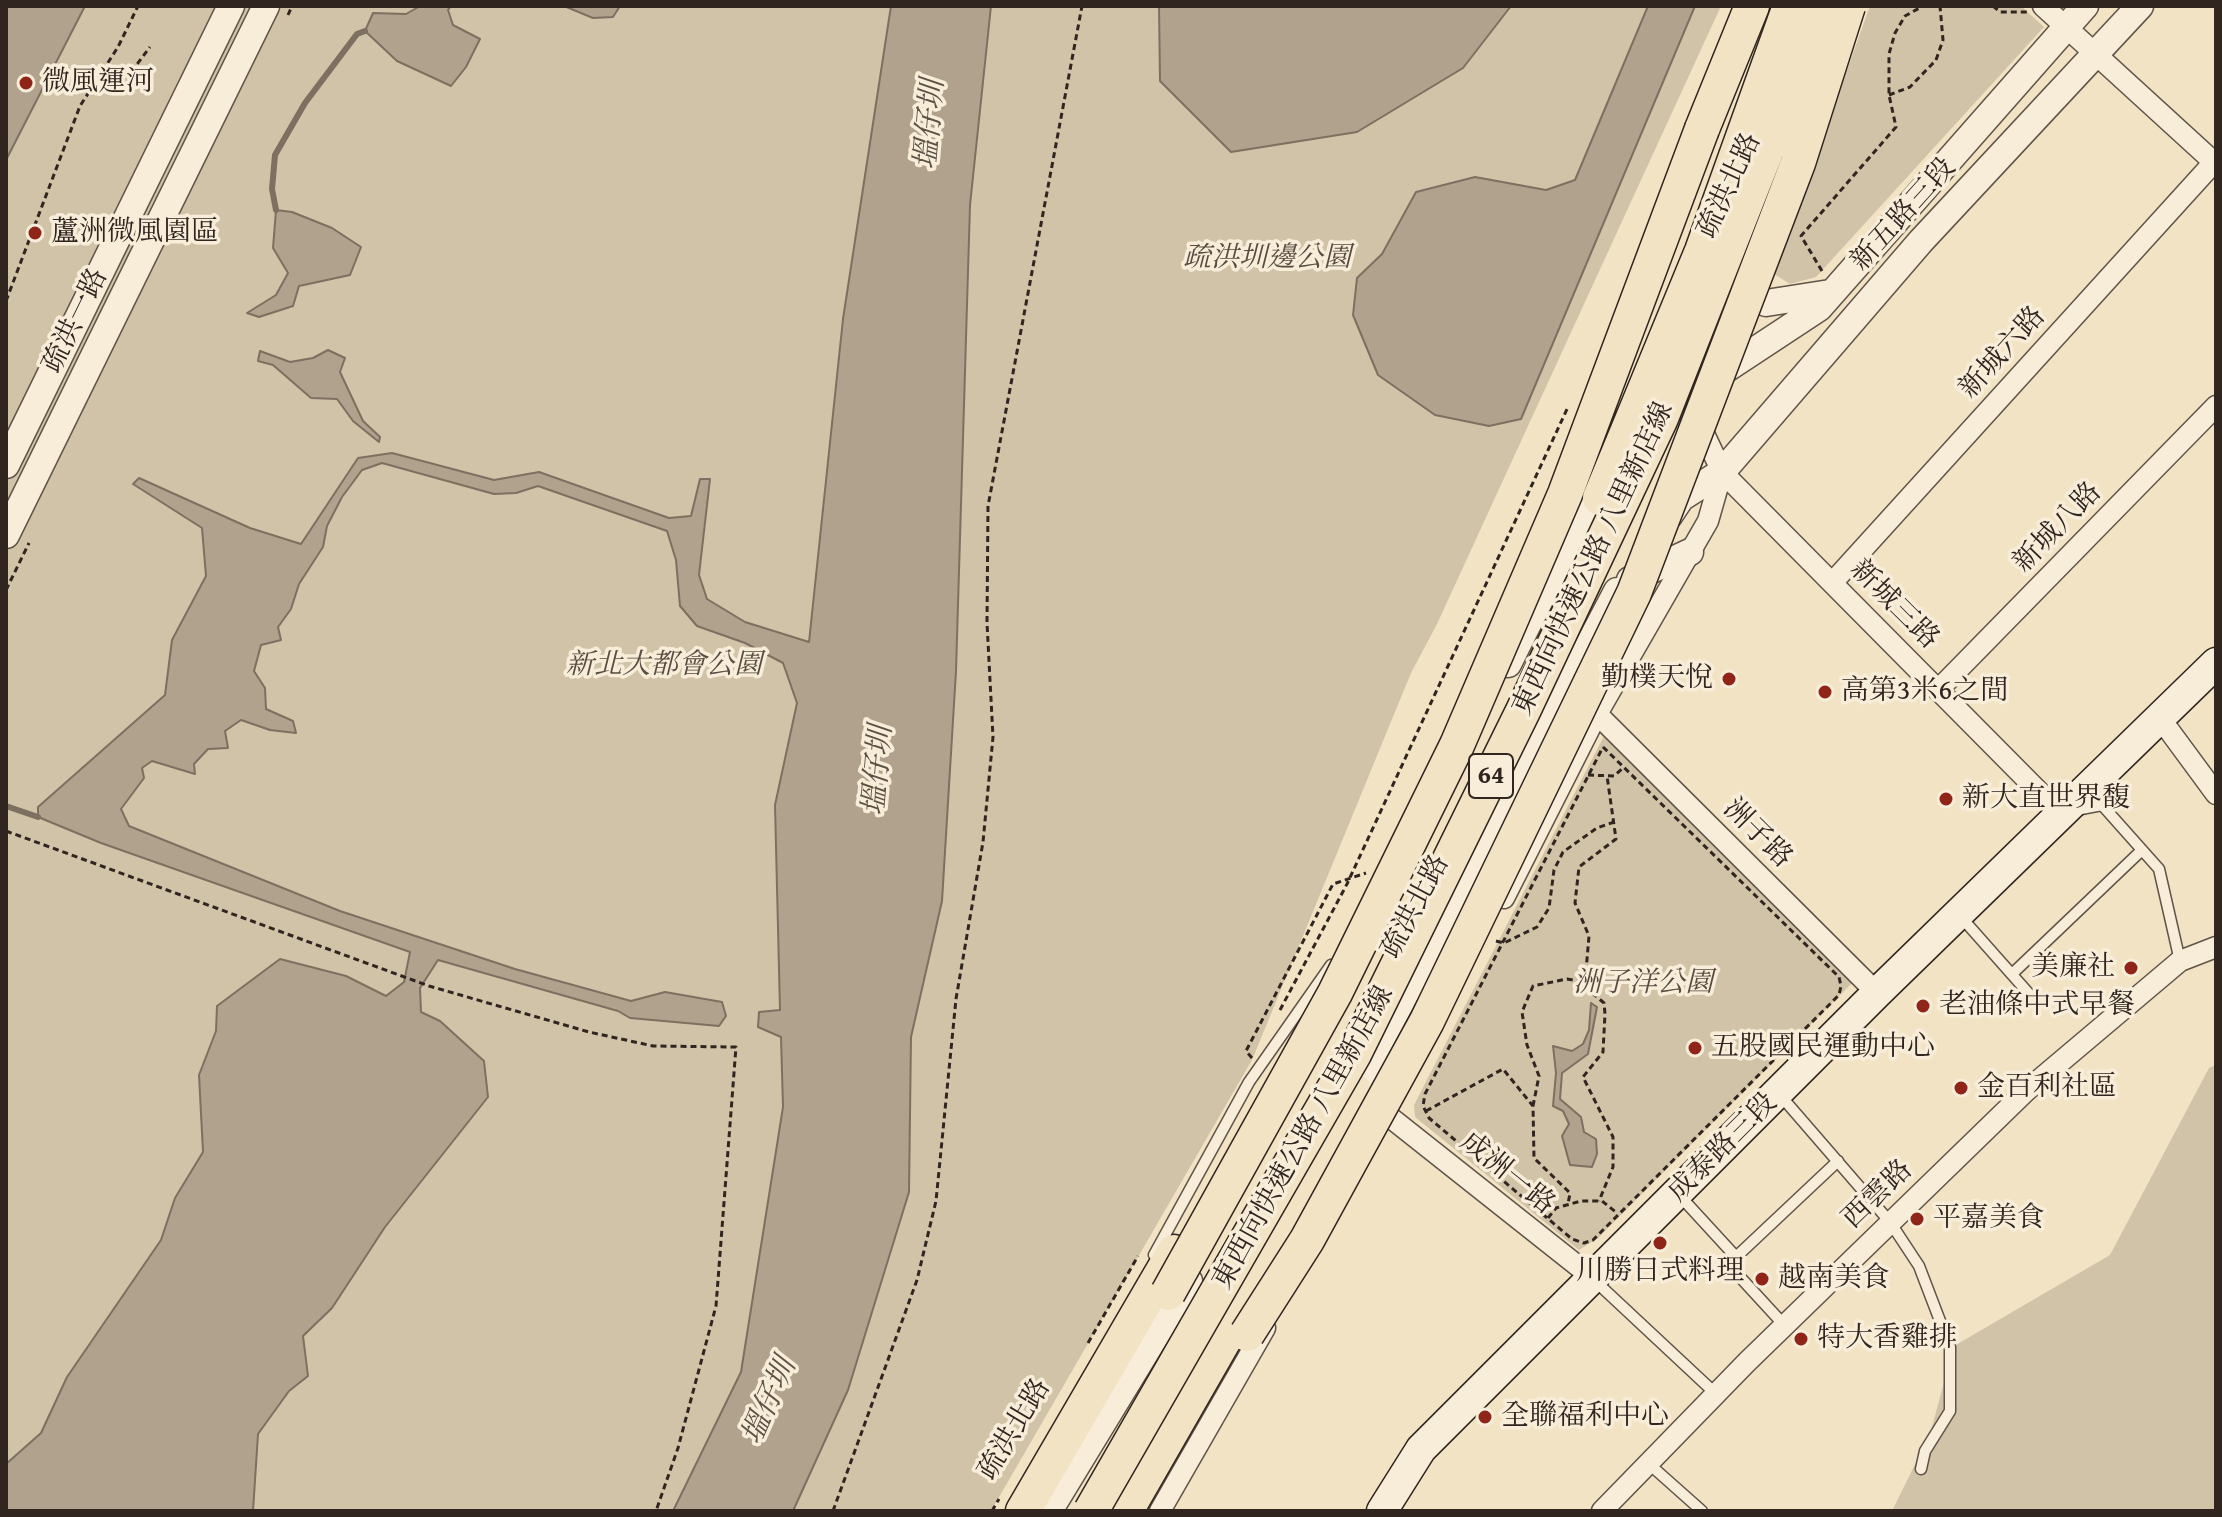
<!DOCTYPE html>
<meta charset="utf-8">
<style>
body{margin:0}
#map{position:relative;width:2222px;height:1517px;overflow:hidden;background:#f2e3c4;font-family:"Gentium Book Plus",serif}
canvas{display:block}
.frame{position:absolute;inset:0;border:8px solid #30251f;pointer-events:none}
</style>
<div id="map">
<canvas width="2222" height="1517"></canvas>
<div class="frame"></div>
</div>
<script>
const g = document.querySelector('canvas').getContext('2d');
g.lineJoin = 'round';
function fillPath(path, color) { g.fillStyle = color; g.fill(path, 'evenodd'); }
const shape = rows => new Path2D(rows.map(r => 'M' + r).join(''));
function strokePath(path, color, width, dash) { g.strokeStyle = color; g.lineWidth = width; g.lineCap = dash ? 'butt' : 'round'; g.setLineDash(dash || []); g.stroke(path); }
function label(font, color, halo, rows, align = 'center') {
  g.font = font + ' "Gentium Book Plus","Noto Serif TC",serif'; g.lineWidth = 7; g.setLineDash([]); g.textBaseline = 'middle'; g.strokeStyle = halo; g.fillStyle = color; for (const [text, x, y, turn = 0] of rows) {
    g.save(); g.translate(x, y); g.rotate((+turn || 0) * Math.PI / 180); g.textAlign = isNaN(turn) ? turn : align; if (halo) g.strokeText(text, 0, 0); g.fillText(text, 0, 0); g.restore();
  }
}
fillPath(shape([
 [6,6,1721,6,1437,624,1411,673,1252,1060,991,1511,6,1511],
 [1870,6,2021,6,2044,27,1816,277,1790,284,1774,274],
 [1604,736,1853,982,1598,1238,1579,1250,1415,1117,1414,1105],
 [2216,1065,2216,1511,1892,1511,1930,1434,1954,1346,2110,1255,2209,1068]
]), '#d1c3a8');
const water = shape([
 [6,6,85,6,6,160,6,6],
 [420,6,451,6,448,10,453,25,480,39,466,67,451,86,397,61,365,31,373,13,406,14,420,6],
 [564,6,620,6,613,17,593,18,564,6],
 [891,6,991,6,970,205,956,671,942,901,911,1037,909,1192,848,1390,793,1511,673,1511,741,1372,783,1107,781,1037,758,1027,759,1012,780,1010,775,805,797,703,783,663,745,643,697,626,680,606,676,560,667,531,538,486,516,493,494,494,382,463,362,470,342,497,327,526,323,547,299,584,291,609,278,627,281,640,261,645,254,671,265,688,266,709,293,721,296,733,270,730,241,720,225,731,228,748,208,749,194,764,195,774,152,761,142,768,144,778,121,809,129,826,340,911,515,969,631,1001,665,992,722,1002,726,1016,719,1026,630,1018,618,1011,438,960,420,988,421,1012,440,1021,484,1061,488,1097,385,1227,332,1308,303,1336,308,1376,289,1391,258,1434,253,1511,6,1511,6,1464,41,1433,67,1377,161,1240,175,1198,203,1152,199,1075,216,1031,217,1006,280,959,346,976,386,996,404,982,410,952,101,843,38,817,38,807,165,695,172,640,206,576,202,528,133,484,139,478,250,528,301,544,358,458,392,453,494,480,539,472,669,518,691,516,700,479,710,479,699,575,707,599,745,622,809,642,843,319,891,6],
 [1159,6,1511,6,1463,68,1357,132,1231,152,1160,81,1159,6],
 [1648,6,1695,6,1521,419,1489,426,1435,415,1378,375,1353,315,1357,278,1382,254,1416,192,1475,177,1546,190,1575,180,1648,6],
 [276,210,292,212,332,228,361,247,350,275,299,286,293,306,259,317,247,313,276,295,288,273,273,248,276,210],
 [328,350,345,358,340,372,363,421,380,437,379,442,353,421,337,399,311,398,273,365,258,361,260,351,290,362,313,358,328,350],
 [1591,1003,1597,1007,1588,1054,1562,1073,1560,1099,1581,1117,1584,1132,1596,1139,1597,1154,1592,1167,1570,1165,1562,1136,1569,1124,1563,1111,1553,1106,1556,1073,1553,1046,1572,1051,1583,1044,1589,1030,1591,1003]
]);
fillPath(water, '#b0a28c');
strokePath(water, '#7d7060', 2);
strokePath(shape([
 [276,210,272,189,275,155,305,103,357,34,365,31],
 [6,806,38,817]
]), '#7d7060', 6);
const service = shape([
 [2076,810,2102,805,2159,869,2180,961],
 [1961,917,2031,996],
 [2012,974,2142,850],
 [1780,1095,1890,1222,1919,1266,1950,1347,1950,1411,1925,1451,1921,1469],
 [1680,1196,1736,1257,1728,1264,1785,1326],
 [1154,1255,1249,1082,1331,965],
 [1736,1257,1838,1161],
 [1594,1280,1716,1394],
 [1648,1463,1702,1511]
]);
const minor = shape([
 [2043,6,2216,164],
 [1722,472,2061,814],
 [1832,583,2216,160],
 [1939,689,2216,406],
 [1597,714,1877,993],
 [2160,718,2216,794],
 [1504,898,1597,714,1708,521,1722,472,1698,421],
 [1386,1114,1593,1278],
 [1160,1511,1265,1328],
 [1602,1511,1747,1362,2026,1091,2180,961,2216,947]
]);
const tertiary = shape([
 [1730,262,1743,292,1766,303,1830,293],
 [1663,416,1687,395,1819,308,2085,6],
 [6,465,231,6],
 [1669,516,1681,498,1722,472,1921,241,2140,6],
 [6,535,266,6],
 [1630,580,1690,552],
 [1508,664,1601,477],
 [1347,1105,1617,591],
 [1049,1511,1189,1281]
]);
const secondary = shape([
 [1382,1511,1421,1449,1877,993,2216,663]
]);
const trunk = shape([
 [1702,129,1752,6],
 [1023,1511,1174,1252],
 [1126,1511,1232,1326,1355,1091]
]);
strokePath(service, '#605448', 13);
strokePath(minor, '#605448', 23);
strokePath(tertiary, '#605448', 29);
strokePath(secondary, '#30251f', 33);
strokePath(trunk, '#30251f', 37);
strokePath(shape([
 [1993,6,2000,12,2027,12],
 [288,15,292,6],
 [94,86,109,84,135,67,150,47],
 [1889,95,1910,87,1936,60,1943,40,1940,6],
 [1822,271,1801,236,1896,127,1889,95,1889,54,1895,33,1905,16,1923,6],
 [6,301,80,106,118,47,138,6],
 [6,590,29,543],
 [1603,747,1839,977,1841,986,1839,995,1593,1240,1584,1243,1572,1239,1429,1118,1423,1106,1425,1094,1603,747],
 [1588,775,1614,776,1624,767],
 [6,831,429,986,589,1032,653,1046,736,1047,716,1306,678,1448,656,1511],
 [1579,980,1586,971,1589,936,1575,903,1579,867,1616,839,1607,776],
 [1280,1010,1347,884,1568,407],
 [1533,1106,1539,1076,1527,1045,1522,1012,1533,986,1567,979,1578,981,1604,1003,1605,1014,1603,1052,1583,1077,1613,1137,1613,1167,1599,1201],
 [1426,1111,1503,1069,1533,1106,1534,1158,1570,1193,1568,1204],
 [1548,1218,1556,1208,1581,1201,1602,1201,1617,1213],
 [1088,1343,1138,1256],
 [833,1511,917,1280,936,1201,956,999,983,842,993,737,987,623,988,506,1082,6],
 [992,1511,999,1499]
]), '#30251f', 3, [6, 4]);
strokePath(service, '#f7edd9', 10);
strokePath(minor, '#f7edd9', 20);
strokePath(tertiary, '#f7edd9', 26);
strokePath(secondary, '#f7edd9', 30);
strokePath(trunk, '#f2e3c4', 34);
const trunkBridge = shape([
 [1600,498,1702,251,1790,6],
 [1168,1293,1335,993,1457,745,1565,494,1702,129],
 [1247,1334,1307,1240,1427,1021,1634,593,1798,163,1848,6],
 [1091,1511,1354,1054,1523,711,1661,418,1765,154,1819,6]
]);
strokePath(trunkBridge, '#30251f', 37, []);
strokePath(shape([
 [1496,941,1504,943,1537,927,1549,908,1554,870,1563,852,1597,828,1614,822],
 [1252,1058,1246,1051,1333,884,1366,873]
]), '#30251f', 3, [6, 4]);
strokePath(trunkBridge, '#f2e3c4', 34);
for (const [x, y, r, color] of [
 [26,83,8,"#8f2418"],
 [35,233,8,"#8f2418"],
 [1729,679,8,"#8f2418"],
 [1825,692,8,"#8f2418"],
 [1946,799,8,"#8f2418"],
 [2131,968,8,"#8f2418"],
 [1923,1006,8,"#8f2418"],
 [1695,1048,8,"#8f2418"],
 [1961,1088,8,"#8f2418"],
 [1917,1219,8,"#8f2418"],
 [1660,1243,8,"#8f2418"],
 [1762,1279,8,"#8f2418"],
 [1801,1339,8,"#8f2418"],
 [1485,1417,8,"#8f2418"]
]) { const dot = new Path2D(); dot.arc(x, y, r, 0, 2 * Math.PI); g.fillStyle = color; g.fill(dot); strokePath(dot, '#f7edd9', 3); }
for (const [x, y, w] of [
 [1491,776,44]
]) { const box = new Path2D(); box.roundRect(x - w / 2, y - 22, w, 44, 6); g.fillStyle = '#f7edd9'; g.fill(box); strokePath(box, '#30251f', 2); }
label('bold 26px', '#30251f', null, [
 ["64",1491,776]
]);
label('28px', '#30251f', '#f7edd9', [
 ["微風運河",42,83],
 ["蘆洲微風園區",51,233],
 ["勤樸天悅",1713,679,"right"],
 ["高第3米6之間",1841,692],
 ["新大直世界馥",1962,799],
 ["美廉社",2115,968,"right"],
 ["老油條中式早餐",1939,1006],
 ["五股國民運動中心",1711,1048],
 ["金百利社區",1977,1088],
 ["平嘉美食",1933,1219],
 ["川勝日式料理",1660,1272,"center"],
 ["越南美食",1778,1279],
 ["特大香雞排",1817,1339],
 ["全聯福利中心",1501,1417]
], 'left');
label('28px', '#30251f', '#f7edd9', [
 ["疏洪北路",1730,186,-65],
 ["新五路三段",1904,215,-48],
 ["疏洪一路",76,321,-64],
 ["新城六路",2003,353,-48],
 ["新城八路",2058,528,-46],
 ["東西向快速公路 八里新店線",1594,559,-65],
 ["新城三路",1894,605,45],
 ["洲子路",1757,834,45],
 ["疏洪北路",1416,907,-62],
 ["東西向快速公路 八里新店線",1304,1138,-61],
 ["成泰路三段",1723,1148,-45],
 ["成洲一路",1507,1174,39],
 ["西雲路",1878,1195,-44],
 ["疏洪北路",1015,1430,-59]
]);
label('italic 28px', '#584c41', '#f7edd9', [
 ["疏洪圳邊公園",1267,259],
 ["新北大都會公園",664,666],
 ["洲子洋公園",1643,984]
]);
label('italic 30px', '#5d5145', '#f7edd9', [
 ["塭仔圳",931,125,-85],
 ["塭仔圳",879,771,-85],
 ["塭仔圳",770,1402,-66]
]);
</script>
